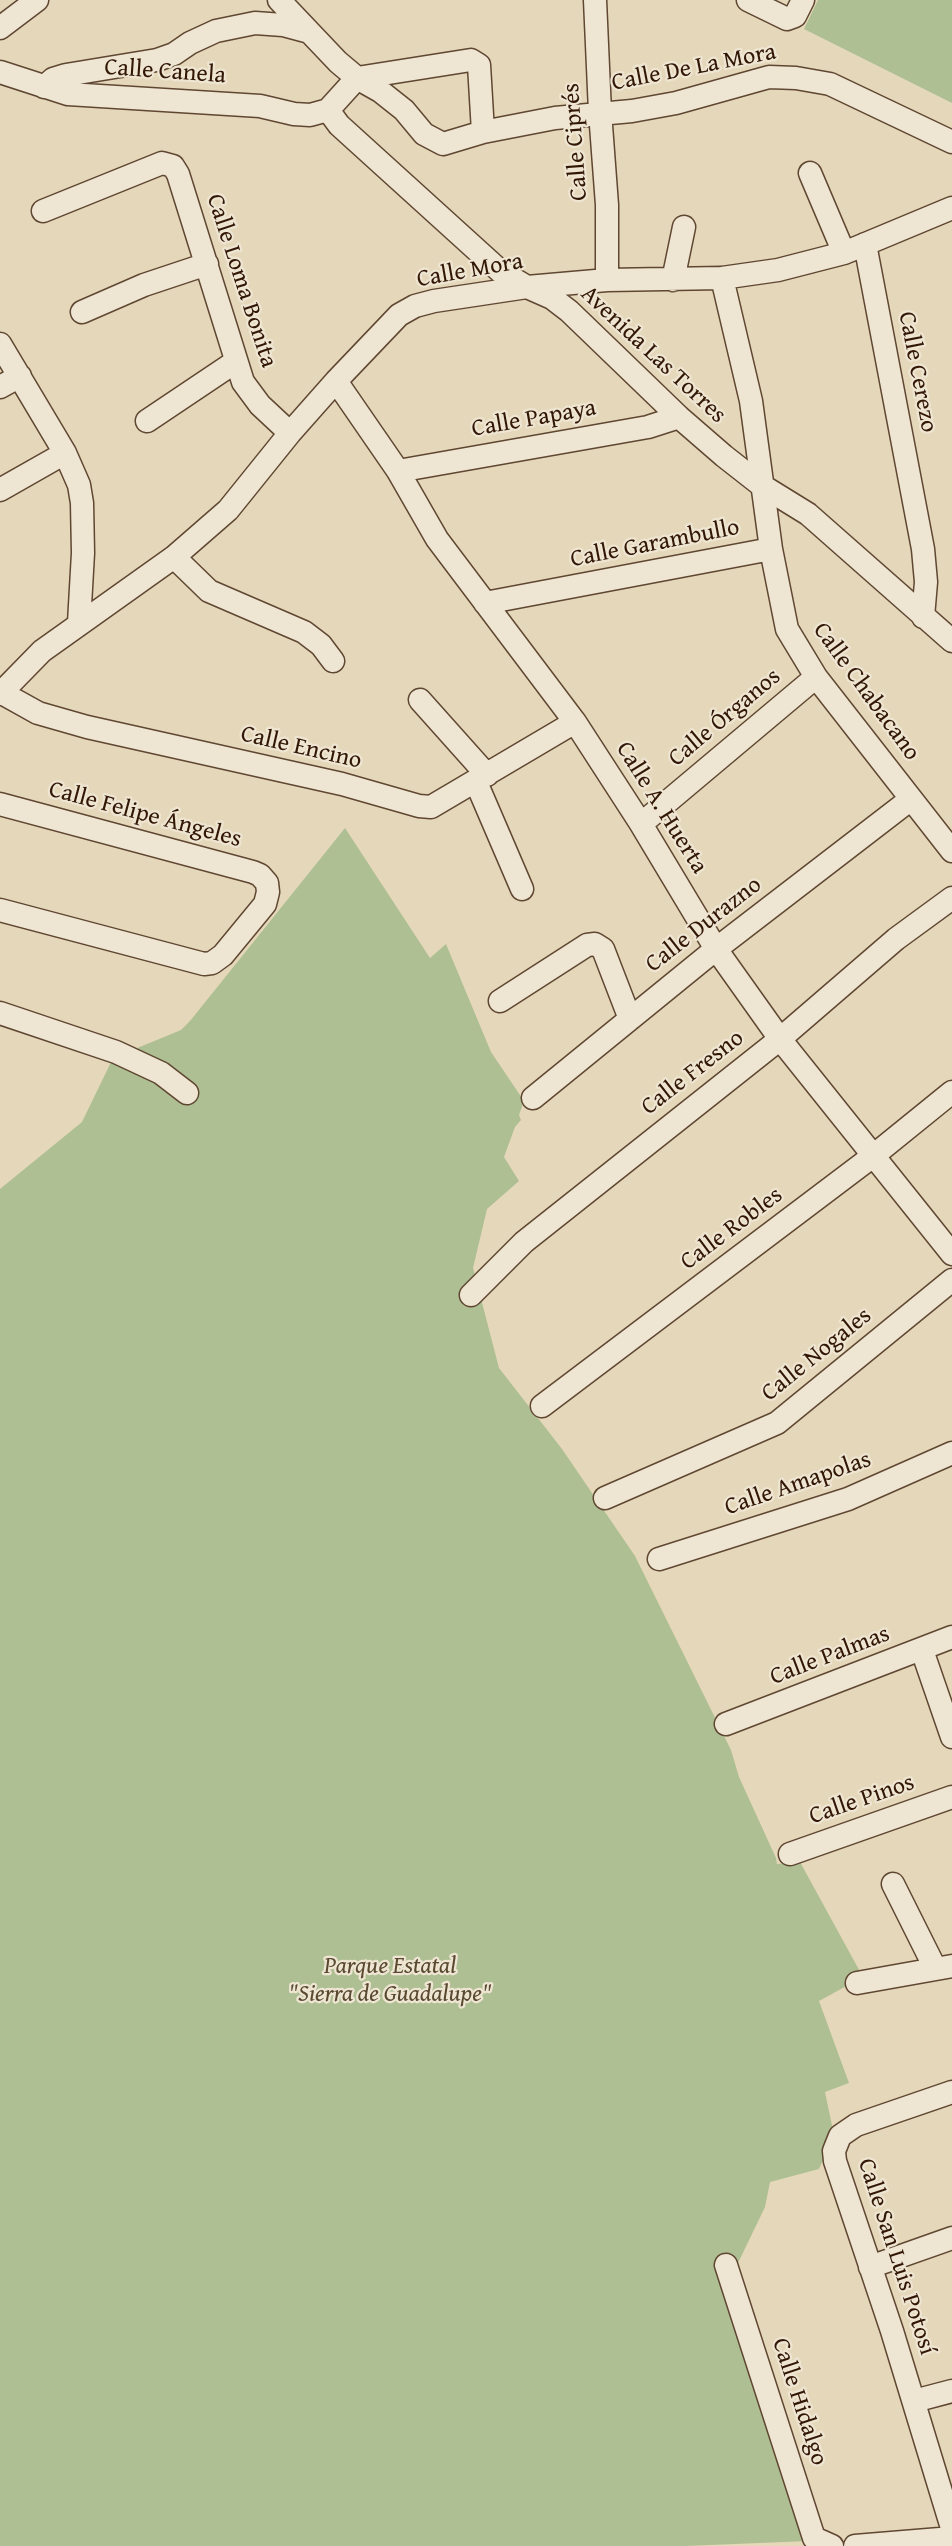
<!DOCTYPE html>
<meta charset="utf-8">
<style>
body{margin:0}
canvas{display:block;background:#e5d7b9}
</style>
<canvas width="952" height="2546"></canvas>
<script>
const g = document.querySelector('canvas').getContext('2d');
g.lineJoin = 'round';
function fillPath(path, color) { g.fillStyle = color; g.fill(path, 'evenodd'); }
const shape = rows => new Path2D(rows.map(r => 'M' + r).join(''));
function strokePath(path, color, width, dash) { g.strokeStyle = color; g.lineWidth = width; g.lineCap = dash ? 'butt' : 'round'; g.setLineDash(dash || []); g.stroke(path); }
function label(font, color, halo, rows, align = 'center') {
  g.font = font + ' "Gentium Book Plus",serif'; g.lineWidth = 4.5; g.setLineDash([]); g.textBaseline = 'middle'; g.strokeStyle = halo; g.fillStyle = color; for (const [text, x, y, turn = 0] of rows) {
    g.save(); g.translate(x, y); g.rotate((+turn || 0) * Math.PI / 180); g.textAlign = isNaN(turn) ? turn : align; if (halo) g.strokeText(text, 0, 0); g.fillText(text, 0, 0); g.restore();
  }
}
fillPath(shape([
 [818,0,952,0,952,103,804,29],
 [345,828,430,958,446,944,491,1052,524,1101,519,1115,521,1120,515,1127,504,1157,519,1181,487,1209,473,1268,499,1368,562,1449,635,1556,731,1750,739,1777,776,1858,777,1864,800,1862,863,1977,819,2001,849,2083,825,2092,834,2135,819,2169,770,2182,765,2207,738,2263,809,2541,685,2546,0,2546,0,1189,82,1122,113,1058,181,1030,190,1021]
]), '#afbf94');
const street = shape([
 [279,0,338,62,357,78,380,91,404,110,424,134,443,144,483,132,555,118,632,111,676,103,769,77,796,78,830,84,952,142],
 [595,0,600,112,607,205,607,280],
 [748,0,787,19,795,16,803,0],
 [0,28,37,0],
 [0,72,68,94,260,106,294,114,310,115,328,110],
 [44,87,53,79,66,75,157,60,174,54,190,43,216,31,255,23,283,25,309,32],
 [483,132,479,65,471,60,357,78,328,110,339,125,500,271,527,287,552,298,569,311,679,417,724,456,761,485,808,514,952,641],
 [810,173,844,253],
 [43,211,162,163,173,166,178,174,243,382,260,405,290,433],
 [865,244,923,549,926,582,923,617],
 [722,278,751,401,771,549,787,629,816,677,952,851],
 [673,280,684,227],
 [82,312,144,285,207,264],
 [0,344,65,453,79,485,82,503,83,553,79,623],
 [336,381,398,471,437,539,575,722,641,824,716,949,780,1039,952,1254],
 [0,387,20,376],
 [147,421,235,362],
 [398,471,648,427,679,417],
 [0,490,65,453],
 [174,557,209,591,304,632,321,645,333,661],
 [485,603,771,549],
 [0,692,38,713,87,727,342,784,419,806,431,807,575,722],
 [0,694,42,651,174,557,228,510,290,433,336,381,399,315,415,306,434,301,527,287,607,280,722,278,778,270,844,253,952,208],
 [420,700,487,775],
 [476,782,522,889],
 [0,804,253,872,260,875,267,883,268,892,265,904,223,955,212,963,204,964,0,910],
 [641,824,816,677],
 [500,1001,587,945,595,944,603,949,630,1019],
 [0,1013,116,1052,161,1073,187,1093],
 [533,1098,716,949,911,799],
 [471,1295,524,1242,780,1039,896,939,952,898],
 [542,1406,873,1156,952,1092],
 [605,1498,777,1423,952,1280],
 [659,1559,848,1499,952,1453],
 [922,1650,952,1737],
 [726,1724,952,1637],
 [790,1854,952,1797],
 [893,1884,935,1968],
 [857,1983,952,1966],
 [952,2092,856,2125,840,2136,834,2151,835,2161,892,2331,952,2528],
 [726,2265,814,2538,832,2546],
 [870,2267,952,2238],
 [914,2401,952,2391],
 [855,2546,952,2538]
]);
strokePath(street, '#5f4732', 25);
strokePath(street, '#eee5d2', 22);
label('24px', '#321705', '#eee5d2', [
 ["Calle De La Mora",694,68,-11],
 ["Calle Canela",165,72,4],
 ["Calle Ciprés",576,142,-94],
 ["Calle Mora",470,271,-10],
 ["Calle Loma Bonita",241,281,72],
 ["Avenida Las Torres",653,355,43],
 ["Calle Cerezo",917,372,79],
 ["Calle Papaya",534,419,-10],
 ["Calle Garambullo",655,544,-11],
 ["Calle Chabacano",866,692,54],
 ["Calle Órganos",725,718,-40],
 ["Calle Encino",301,748,13],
 ["Calle A. Huerta",661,808,58],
 ["Calle Felipe Ángeles",145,815,15],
 ["Calle Durazno",704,925,-38],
 ["Calle Fresno",693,1073,-38],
 ["Calle Robles",732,1229,-37],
 ["Calle Nogales",817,1355,-39],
 ["Calle Amapolas",798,1484,-19],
 ["Calle Palmas",830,1656,-21],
 ["Calle Pinos",862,1800,-19],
 ["Calle San Luis Potosí",896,2257,72],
 ["Calle Hidalgo",799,2402,72]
]);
label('italic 24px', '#584930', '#eee5d2', [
 ["Parque Estatal",390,1967],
 ["\"Sierra de Guadalupe\"",390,1995]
]);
</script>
